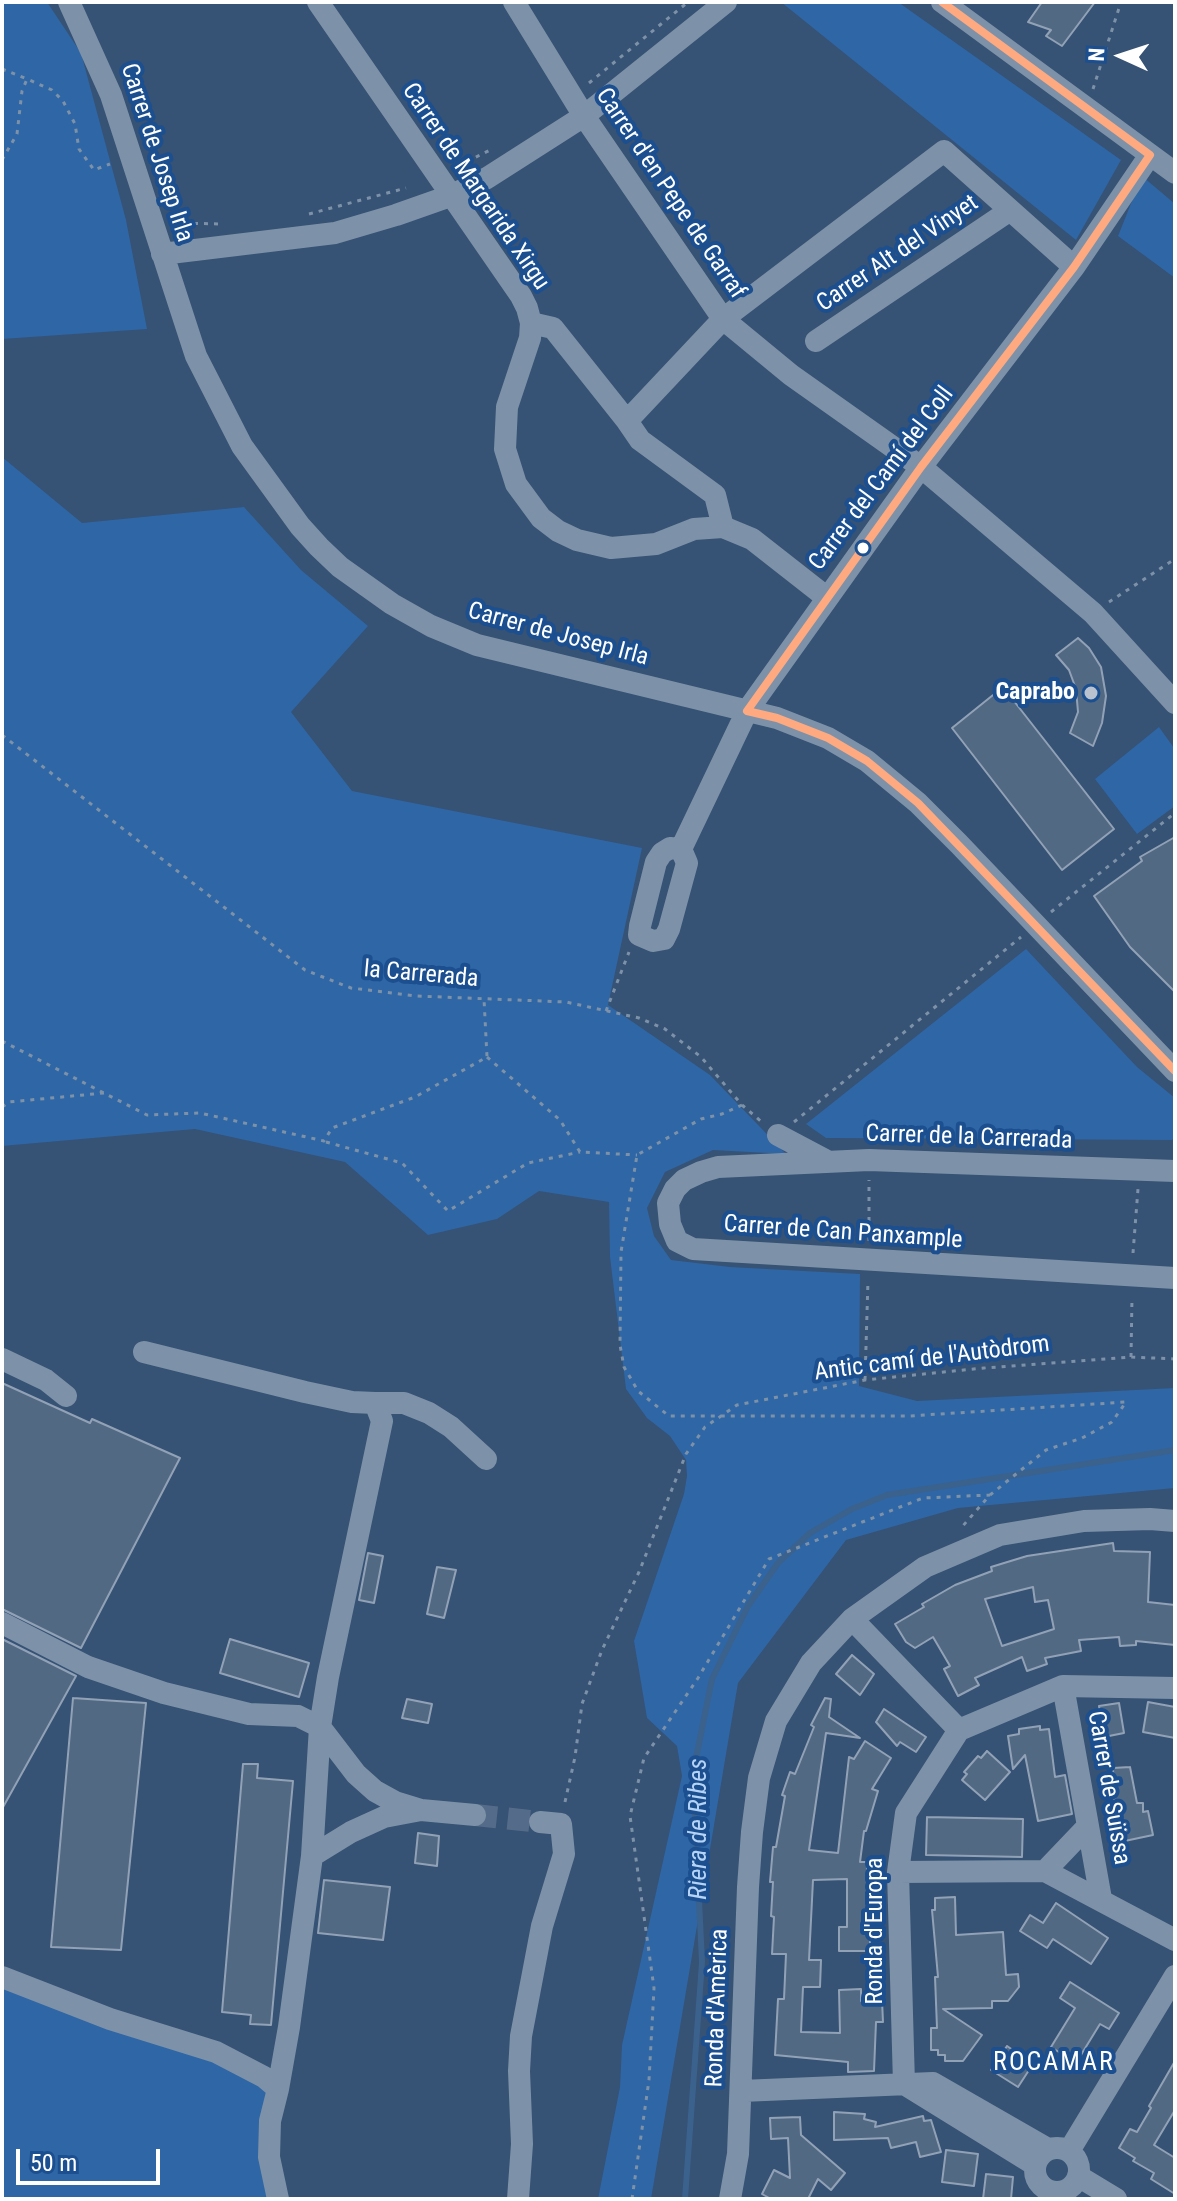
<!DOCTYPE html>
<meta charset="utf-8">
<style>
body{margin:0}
#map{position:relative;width:1177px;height:2201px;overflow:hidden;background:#365274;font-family:"Roboto Condensed",sans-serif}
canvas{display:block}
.frame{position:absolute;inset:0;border:4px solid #fff;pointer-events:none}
.north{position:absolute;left:1081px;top:16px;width:80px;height:80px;-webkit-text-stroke:6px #1b4f8f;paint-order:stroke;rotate:273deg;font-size:22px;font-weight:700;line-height:32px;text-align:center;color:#fff}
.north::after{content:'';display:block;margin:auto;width:28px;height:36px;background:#fff;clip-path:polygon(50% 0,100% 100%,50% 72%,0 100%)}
.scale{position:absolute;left:16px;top:2149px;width:144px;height:36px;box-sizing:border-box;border:4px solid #fff;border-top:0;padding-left:10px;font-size:24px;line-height:28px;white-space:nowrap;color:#fff;-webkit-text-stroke:6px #1b4f8f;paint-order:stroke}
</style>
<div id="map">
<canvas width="1177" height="2201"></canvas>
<div class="frame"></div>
<div class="north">N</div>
<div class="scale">50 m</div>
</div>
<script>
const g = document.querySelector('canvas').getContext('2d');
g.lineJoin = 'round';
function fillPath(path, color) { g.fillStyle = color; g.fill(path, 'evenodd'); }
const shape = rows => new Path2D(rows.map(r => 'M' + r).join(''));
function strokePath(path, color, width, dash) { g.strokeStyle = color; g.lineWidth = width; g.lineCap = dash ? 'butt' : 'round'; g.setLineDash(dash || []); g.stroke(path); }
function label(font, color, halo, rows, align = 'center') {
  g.font = font + ' "Roboto Condensed",sans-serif'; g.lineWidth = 8; g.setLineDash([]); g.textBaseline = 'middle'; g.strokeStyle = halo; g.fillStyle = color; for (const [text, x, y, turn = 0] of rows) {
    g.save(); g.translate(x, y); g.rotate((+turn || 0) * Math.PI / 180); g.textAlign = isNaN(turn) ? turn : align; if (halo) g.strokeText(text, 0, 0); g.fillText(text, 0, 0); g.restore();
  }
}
fillPath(shape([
 [2,2,47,2,81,53,126,220,147,329,2,339],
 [781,2,898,2,1121,160,1076,240],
 [1142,176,1175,204,1175,278,1118,236],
 [2,457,82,523,244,507,301,570,368,626,291,712,352,791,642,848,608,1005,710,1075,786,1154,713,1150,665,1172,647,1208,654,1236,671,1260,730,1267,860,1274,859,1386,917,1401,1175,1388,1175,1488,958,1508,846,1540,738,1683,651,2199,598,2199,620,2087,622,2045,682,1776,677,1746,647,1718,634,1641,684,1494,687,1476,686,1460,670,1436,647,1418,626,1389,610,1257,609,1202,539,1191,497,1219,428,1235,345,1162,195,1129,2,1146],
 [1159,727,1174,748,1175,806,1137,834,1095,779],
 [1026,949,1137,1067,1175,1098,1175,1137,1172,1140,826,1138,806,1124],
 [2,1986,255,2077,269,2095,268,2199,2,2199]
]), '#2f66a5');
strokePath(shape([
 [685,2199,702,1962,693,1773,712,1679,748,1606,778,1563,810,1533,852,1509,887,1495,1175,1450]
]), '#3b618d', 6);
const building = shape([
 [1042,2,1095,2,1062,46,1046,36,1051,30,1028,22,1042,2],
 [1078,638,1089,648,1101,667,1106,696,1102,723,1093,746,1070,733,1078,712,1076,689,1069,670,1056,655,1078,638],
 [1003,687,1114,829,1062,870,952,728,1003,687],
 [1175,837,1175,992,1130,947,1094,896,1142,861,1140,857,1175,837],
 [2,1383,90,1423,92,1419,180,1458,81,1648,2,1609,2,1383],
 [1113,1543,1114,1551,1150,1552,1148,1602,1175,1605,1175,1645,1136,1641,1136,1645,1120,1646,1119,1637,1079,1640,1081,1651,1045,1658,1047,1664,1027,1671,1022,1657,975,1678,979,1685,958,1696,944,1669,950,1666,933,1637,915,1648,906,1642,895,1624,924,1607,922,1604,955,1585,992,1571,991,1567,1027,1556,1113,1543],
 [1033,1587,1035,1602,1048,1600,1054,1629,1002,1646,985,1599,1033,1587],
 [368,1553,383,1556,374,1603,359,1600,368,1553],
 [437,1567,456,1570,444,1618,427,1614,437,1567],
 [2,1639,76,1676,2,1809,2,1639],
 [230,1639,309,1663,299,1697,220,1673,230,1639],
 [852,1655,874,1674,860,1695,836,1674,852,1655],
 [73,1698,146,1703,121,1950,51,1947,73,1698],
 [825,1698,831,1699,829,1717,860,1738,826,1733,809,1850,838,1853,849,1757,854,1759,865,1741,891,1758,872,1789,878,1791,866,1831,864,1831,860,1862,867,1862,867,1870,870,1870,870,1951,839,1951,839,1927,847,1927,847,1879,813,1880,809,1960,821,1960,820,1987,803,1987,801,2032,840,2033,839,1990,861,1989,861,2001,882,2000,883,2022,876,2022,874,2071,848,2072,848,2062,775,2055,778,1999,784,1999,786,1954,772,1954,774,1917,771,1916,773,1882,770,1882,773,1847,776,1847,785,1796,782,1795,790,1772,795,1774,814,1727,811,1725,825,1698],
 [407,1699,432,1704,428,1723,402,1718,407,1699],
 [1148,1702,1175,1707,1175,1738,1143,1732,1148,1702],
 [1119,1703,1124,1733,1104,1737,1099,1706,1119,1703],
 [884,1709,926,1737,916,1752,900,1742,897,1746,876,1722,884,1709],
 [1040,1726,1040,1730,1049,1729,1055,1777,1065,1775,1072,1814,1038,1821,1025,1755,1013,1769,1008,1736,1019,1734,1019,1729,1040,1726],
 [987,1751,1010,1772,985,1800,962,1780,967,1774,964,1772,978,1756,981,1758,987,1751],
 [243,1764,258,1764,257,1778,293,1781,271,2025,250,2024,251,2015,222,2012,243,1764],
 [1130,1767,1137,1803,1143,1803,1143,1812,1148,1811,1153,1835,1120,1842,1115,1817,1113,1768,1130,1767],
 [927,1817,1023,1819,1022,1857,926,1855,927,1817],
 [418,1833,439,1836,437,1866,415,1863,418,1833],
 [324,1880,390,1887,383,1940,318,1933,324,1880],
 [955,1897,956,1935,1003,1932,1006,1975,1018,1974,1019,1987,1008,2001,992,2001,992,2008,943,2009,982,2035,963,2061,945,2061,945,2055,938,2055,938,2050,931,2050,931,2028,937,2028,935,1977,938,1977,932,1910,935,1910,935,1898,955,1897],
 [1056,1903,1108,1938,1091,1964,1053,1939,1047,1948,1020,1931,1030,1915,1043,1923,1056,1903],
 [1070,1982,1119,2013,1109,2029,1100,2024,1076,2063,1051,2047,1075,2008,1060,1998,1070,1982],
 [1007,2046,1033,2064,1018,2087,991,2070,1007,2046],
 [1175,2061,1175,2110,1154,2145,1175,2158,1175,2194,1151,2179,1154,2173,1133,2161,1135,2158,1119,2148,1130,2129,1137,2132,1151,2108,1149,2106,1175,2061],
 [834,2112,865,2114,864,2119,876,2122,875,2127,923,2116,924,2121,931,2120,941,2152,920,2157,916,2142,891,2148,888,2138,834,2140,834,2112],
 [800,2117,801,2135,845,2173,831,2190,818,2179,808,2199,771,2199,762,2194,774,2170,790,2178,788,2138,771,2139,770,2118,800,2117],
 [946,2150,978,2154,974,2186,942,2182,946,2150],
 [986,2174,1013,2177,1011,2199,983,2199,986,2174]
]);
fillPath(building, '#526984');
strokePath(building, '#92a2b6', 2);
strokePath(shape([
 [475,1815,540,1822]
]), '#546c89', 22, [22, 11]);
strokePath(shape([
 [2,69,27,79],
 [589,83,688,2],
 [1093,89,1121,2],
 [2,160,17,134,22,91,27,79,52,90,63,101,75,124,79,149,94,170,110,164],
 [458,166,490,150],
 [309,214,406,188],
 [174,223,223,224],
 [1109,602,1175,559],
 [2,735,305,970,351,988,416,996,566,1002,639,1018,665,1029,701,1057,742,1105,763,1123],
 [1051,912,1175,813],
 [606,1011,629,952],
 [2,1041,147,1115,200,1113,324,1141,332,1128,415,1097,487,1057,484,999],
 [487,1057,560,1120,580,1152,637,1155],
 [742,1105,722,1114,701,1119,637,1155,621,1252,620,1345,624,1367,638,1391,669,1416,909,1416,1126,1402,1112,1422,1082,1438,1046,1450,990,1495,961,1528],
 [2,1107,9,1102,104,1093],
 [794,1122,1021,937],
 [326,1142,402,1163,448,1211,528,1163,580,1152],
 [869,1241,869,1180],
 [1133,1253,1138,1189],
 [1131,1357,1132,1297],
 [865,1380,868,1280],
 [565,1802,575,1757,582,1704,602,1650,639,1572,686,1454,705,1427,737,1405,865,1380,984,1368,1131,1357,1175,1359],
 [632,2199,649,2080,654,1988,630,1816,644,1758,698,1678,769,1559,923,1498,990,1495]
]), '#7d92a8', 3, [4, 6]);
strokePath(shape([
 [69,2,111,95,196,356,242,446,300,526,319,547,340,567,392,604,431,626,477,645,777,718,828,738,867,761,918,803,959,844,1175,1071],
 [318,2,521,296,527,308,531,323,530,338,507,407,505,449,516,484,541,518,558,531,577,540,611,548,656,544,694,529,723,527,752,539,826,597],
 [514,2,584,116,723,319,791,375,921,467,1093,613,1175,703],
 [942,2,1175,173],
 [162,254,335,233,396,215,450,196,487,178,584,116,726,2],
 [531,323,553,328,627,421],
 [816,341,1009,211],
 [723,527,715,495,640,440,627,421,723,319,944,151,1074,267],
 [670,848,681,849,687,863,669,929,664,939,653,941,639,935,640,926,656,862,662,853,670,848],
 [681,849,747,711,921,467,1074,267,1150,155],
 [778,1135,829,1162],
 [1175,1171,869,1160,718,1167,701,1172,684,1180,675,1189,668,1203,670,1224,677,1241,693,1249,1175,1278],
 [144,1352,305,1392,352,1402,375,1403,382,1421,328,1677,320,1727,312,1856,289,2027,278,2089],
 [2,1359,46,1380,66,1396],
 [375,1403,404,1403,429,1413,451,1427,486,1459],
 [852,1619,959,1730],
 [2,1623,88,1667,164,1693,249,1714,298,1716,320,1727,356,1774,375,1791,395,1802,421,1810],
 [1063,1686,1101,1899],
 [312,1856,351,1832,384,1817,421,1810,475,1815],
 [1045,1871,1175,1940],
 [898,1872,1045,1871,1087,1827],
 [2,1977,110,2019,216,2052,264,2077,278,2089,270,2121,269,2157,278,2199],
 [904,2084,898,1872,906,1813,959,1730,1063,1686,1175,1688],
 [904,2084,1035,2165],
 [741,2091,933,2083,1048,2149],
 '1035 2170a22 22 0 1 1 44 0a22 22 0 1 1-44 0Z',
 [1069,2151,1175,1976],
 [1078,2176,1116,2199],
 [518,2199,522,2144,519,2071,521,2036,542,1926,564,1854,561,1824,540,1822],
 [730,2199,738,2154,748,1887,752,1832,759,1778,776,1721,811,1663,852,1619,925,1567,1000,1535,1084,1521,1150,1519,1175,1521]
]), '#7d92a8', 22);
strokePath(shape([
 [942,2,1150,155,1074,267,921,467,747,711,777,718,828,738,867,761,918,803,1175,1071]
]), '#ffa980', 8);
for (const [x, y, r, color] of [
 [863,548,7,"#fff"],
 [1091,693,8,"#b9c2ce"]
]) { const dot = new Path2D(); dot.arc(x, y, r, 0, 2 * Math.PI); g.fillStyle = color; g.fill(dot); strokePath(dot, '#1b4f8f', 3); }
label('24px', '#fff', '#1b4f8f', [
 ["Carrer de Josep Irla",156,153,72],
 ["Carrer de Margarida Xirgu",475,187,56],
 ["Carrer d'en Pepe de Garraf",670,194,56],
 ["Carrer Alt del Vinyet",898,254,-34],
 ["Carrer del Camí del Coll",882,479,-53],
 ["Carrer de Josep Irla",558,635,15],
 ["la Carrerada",421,975,5],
 ["Carrer de la Carrerada",969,1138,2],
 ["Carrer de Can Panxample",843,1233,4],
 ["Antic camí de l'Autòdrom",932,1359,-7],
 ["Carrer de Suïssa",1108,1788,80],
 ["Ronda d'Europa",876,1931,-90],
 ["Ronda d'Amèrica",718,2008,-88]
]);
label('bold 24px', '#fff', '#1b4f8f', [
 ["Caprabo",1075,693]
], 'right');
label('italic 26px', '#b5d3f5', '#1b4f8f', [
 ["Riera de Ribes",699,1829,-90]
]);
g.letterSpacing = '2px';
label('26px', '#fff', '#1b4f8f', [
 ["ROCAMAR",1054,2063]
]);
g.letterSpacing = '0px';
</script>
